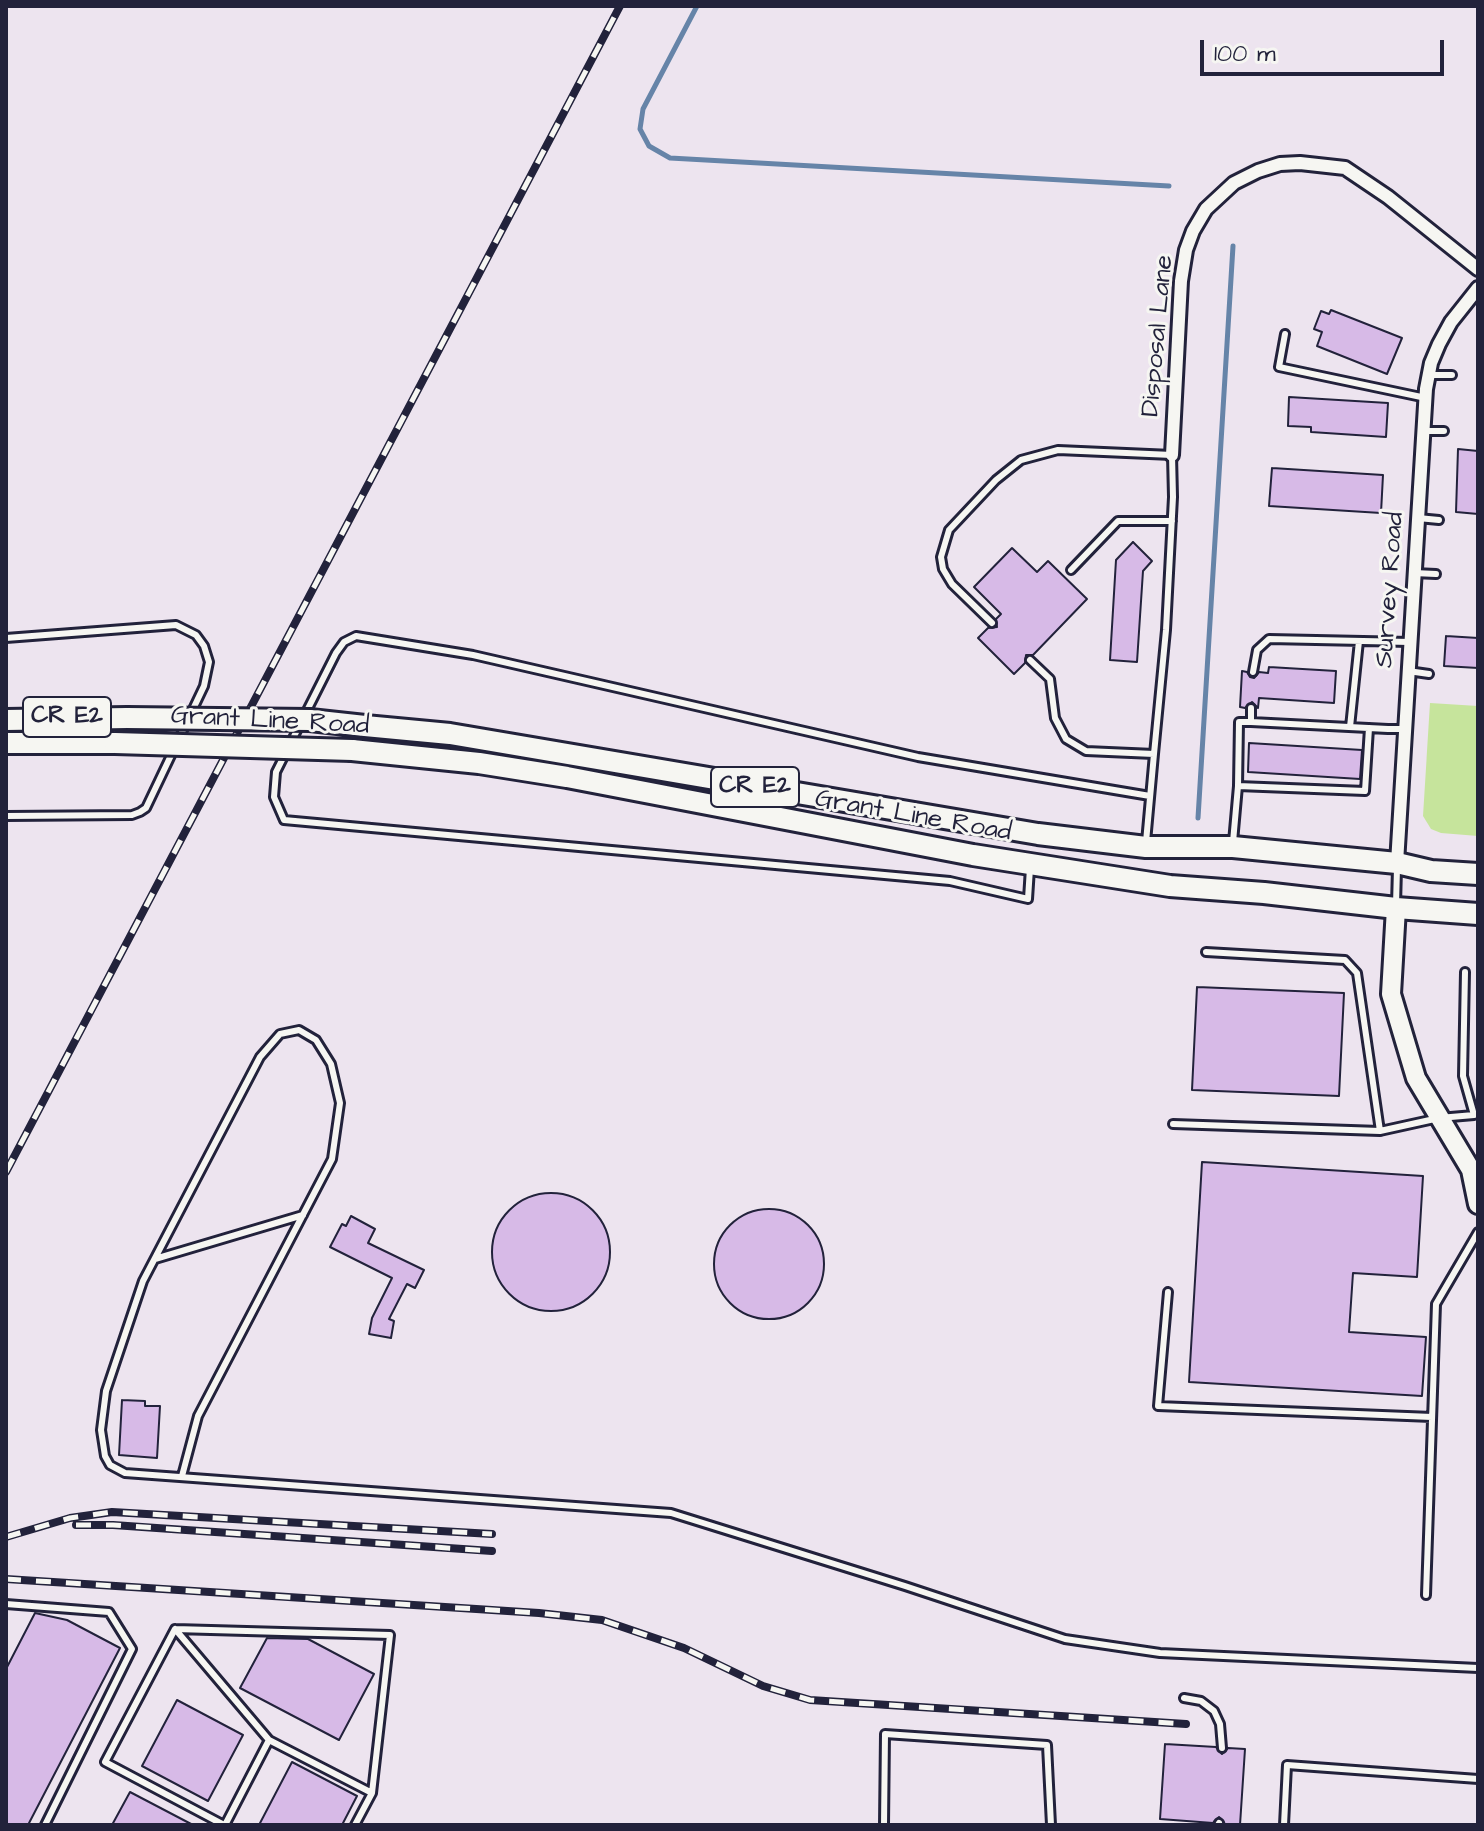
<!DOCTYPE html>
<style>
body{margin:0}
#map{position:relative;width:1484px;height:1831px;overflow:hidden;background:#ede4ef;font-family:"Architects Daughter",sans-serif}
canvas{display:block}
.frame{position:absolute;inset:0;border:8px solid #22223b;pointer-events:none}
.scale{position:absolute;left:1200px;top:40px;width:244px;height:36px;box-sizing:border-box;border:4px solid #22223b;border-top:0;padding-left:10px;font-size:24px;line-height:28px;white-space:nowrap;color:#22223b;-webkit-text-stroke:6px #f6f6f2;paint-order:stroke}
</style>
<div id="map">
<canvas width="1484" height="1831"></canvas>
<div class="frame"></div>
<div class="scale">100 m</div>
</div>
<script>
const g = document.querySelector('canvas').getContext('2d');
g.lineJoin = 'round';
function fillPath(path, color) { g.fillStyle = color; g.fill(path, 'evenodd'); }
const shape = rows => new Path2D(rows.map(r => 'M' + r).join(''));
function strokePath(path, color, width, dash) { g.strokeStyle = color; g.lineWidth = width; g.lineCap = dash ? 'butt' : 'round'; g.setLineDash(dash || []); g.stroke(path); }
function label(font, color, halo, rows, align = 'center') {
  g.font = font + ' "Architects Daughter",sans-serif'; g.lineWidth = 6; g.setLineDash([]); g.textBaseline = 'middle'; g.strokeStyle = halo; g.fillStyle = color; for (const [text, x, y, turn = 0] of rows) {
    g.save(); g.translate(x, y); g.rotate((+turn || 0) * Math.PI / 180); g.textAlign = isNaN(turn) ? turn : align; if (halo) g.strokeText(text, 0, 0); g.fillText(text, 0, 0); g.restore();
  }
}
fillPath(shape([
 [1430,703,1478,706,1478,836,1441,833,1431,829,1423,816]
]), '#c6e49c');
strokePath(shape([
 [697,6,643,109,640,129,649,146,670,158,1169,186],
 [1198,818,1233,246]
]), '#6684a8', 5);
const building = shape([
 [1331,310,1402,338,1387,374,1317,346,1322,332,1314,329,1321,311,1329,314,1331,310],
 [1289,397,1388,403,1386,437,1311,432,1311,427,1288,426,1289,397],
 [1458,449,1478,451,1478,514,1456,512,1458,449],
 [1272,468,1383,475,1381,513,1269,506,1272,468],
 [1133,542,1152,561,1143,571,1137,662,1110,660,1116,560,1133,542],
 [1012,548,1037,572,1048,561,1087,599,1033,655,1026,655,1025,663,1014,674,978,638,988,628,997,627,996,619,1001,614,974,587,1012,548],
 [1446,636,1478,638,1478,668,1444,666,1446,636],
 [1269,667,1336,671,1334,703,1259,698,1258,708,1252,702,1245,708,1240,707,1242,671,1247,672,1250,677,1254,678,1259,672,1268,673,1269,667],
 [1249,743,1362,750,1360,779,1248,772,1249,743],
 [1197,987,1344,993,1339,1096,1192,1090,1197,987],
 [1202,1162,1423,1176,1417,1277,1353,1273,1349,1332,1426,1337,1422,1396,1189,1382,1202,1162],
 '492 1252a59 59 0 1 1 118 0a59 59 0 1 1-118 0Z',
 '714 1264a55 55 0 1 1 110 0a55 55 0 1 1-110 0Z',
 [351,1216,375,1229,368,1243,424,1270,415,1288,407,1284,389,1319,394,1321,391,1338,369,1334,372,1318,392,1278,330,1247,342,1224,346,1226,351,1216],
 [122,1400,145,1401,145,1406,160,1406,157,1458,119,1455,122,1400],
 [35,1613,67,1620,120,1648,28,1825,6,1825,6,1669,35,1613],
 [267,1638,308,1639,374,1674,339,1740,240,1688,267,1638],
 [177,1700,243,1735,208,1801,142,1766,177,1700],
 [1165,1744,1216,1747,1222,1754,1228,1748,1245,1749,1240,1825,1225,1824,1219,1817,1213,1823,1160,1819,1165,1744],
 [292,1762,357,1796,342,1825,259,1825,292,1762],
 [130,1792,193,1825,112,1825,130,1792]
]);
fillPath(building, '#d7bae7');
strokePath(building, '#22223b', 2);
const service = shape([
 [1285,334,1279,367,1426,398],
 [1429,375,1452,375],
 [1423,431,1444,431],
 [1418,518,1439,520],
 [1071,570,1118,521,1172,521],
 [1414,573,1436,574],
 [992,623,952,584,943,569,941,557,949,530,996,480,1021,460,1058,450,1172,455,1173,497,1166,630,1154,754,1086,751,1066,739,1055,718,1050,679,1030,660],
 [6,638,176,625,196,635,204,646,209,662,204,686,146,808,140,812,132,815,6,816],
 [1408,671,1429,674],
 [1253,672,1257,650,1269,639,1410,642],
 [1251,722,1251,708],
 [1350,727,1359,641],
 [1369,728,1365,791,1238,786,1239,722,1251,722,1388,729,1404,729],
 [1146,842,1154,754],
 [1233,842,1238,786],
 [1030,868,1028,899,950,881,284,820,274,797,276,772,336,653,344,642,356,636,473,655,918,757,1150,796],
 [1396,905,1397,868],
 [1206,952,1345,960,1357,973,1380,1131,1439,1118,1474,1115,1463,1076,1465,972],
 [1173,1124,1380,1131],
 [155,1259,303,1215],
 [1168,1292,1158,1406,1432,1417],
 [182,1476,198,1416,332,1159,340,1103,331,1064,316,1040,299,1030,280,1034,260,1057,143,1281,106,1391,101,1430,105,1456,110,1465,125,1473,671,1513,905,1586,1065,1639,1160,1653,1478,1668],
 [1426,1595,1436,1304,1478,1232],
 [6,1604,109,1612,132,1649,45,1825],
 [175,1629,269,1740],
 [1184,1698,1201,1701,1214,1711,1220,1724,1222,1748],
 [224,1825,105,1762,175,1629,390,1635,372,1793,269,1740,225,1825],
 [355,1825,372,1793],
 [884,1825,885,1734,1047,1745,1051,1825],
 [1218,1825,1219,1823],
 [1284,1825,1287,1765,1478,1779]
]);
const minor = shape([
 [1172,455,1181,281,1186,250,1193,231,1206,209,1234,183,1258,171,1280,164,1300,163,1345,168,1388,197,1478,269],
 [1397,863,1426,389,1431,363,1439,344,1451,322,1478,288]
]);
const secondary = shape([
 [1396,908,1391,994,1416,1078,1471,1170,1478,1204]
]);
const primary = shape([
 [6,720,127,718],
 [365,726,450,734,1038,834,1146,847,1233,847,1397,863,1431,871,1478,874],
 [6,743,115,743],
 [352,750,479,763,567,777,973,855,1170,886,1264,893,1396,908,1478,914]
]);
strokePath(service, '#22223b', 12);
strokePath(minor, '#22223b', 18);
strokePath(secondary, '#22223b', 24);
strokePath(primary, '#22223b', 26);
strokePath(service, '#f6f6f2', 6);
strokePath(minor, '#f6f6f2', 12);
strokePath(secondary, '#f6f6f2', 18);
strokePath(primary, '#f6f6f2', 20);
const rail = shape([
 [6,1172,620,6],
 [76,1525,113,1525,492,1551],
 [6,1537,70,1518,112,1512,492,1534],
 [6,1579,539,1613,602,1620,684,1648,763,1686,810,1700,1186,1724]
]);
strokePath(rail, '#22223b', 8);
strokePath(rail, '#f6f6f2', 5, [15]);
const primaryBridge = shape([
 [127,718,310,720,365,726],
 [115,743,352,750]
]);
strokePath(primaryBridge, '#22223b', 26, []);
strokePath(primaryBridge, '#f6f6f2', 20);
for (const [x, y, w] of [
 [67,717,88],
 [755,787,88]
]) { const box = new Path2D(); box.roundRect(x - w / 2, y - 20, w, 40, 6); g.fillStyle = '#f6f6f2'; g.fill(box); strokePath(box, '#22223b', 2); }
label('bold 24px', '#22223b', null, [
 ["CR E2",67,717],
 ["CR E2",755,787]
]);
label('26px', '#22223b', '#f6f6f2', [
 ["Disposal Lane",1159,336,-85],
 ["Survey Road",1391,590,-86],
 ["Grant Line Road",270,722,3],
 ["Grant Line Road",913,817,10]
]);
</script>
